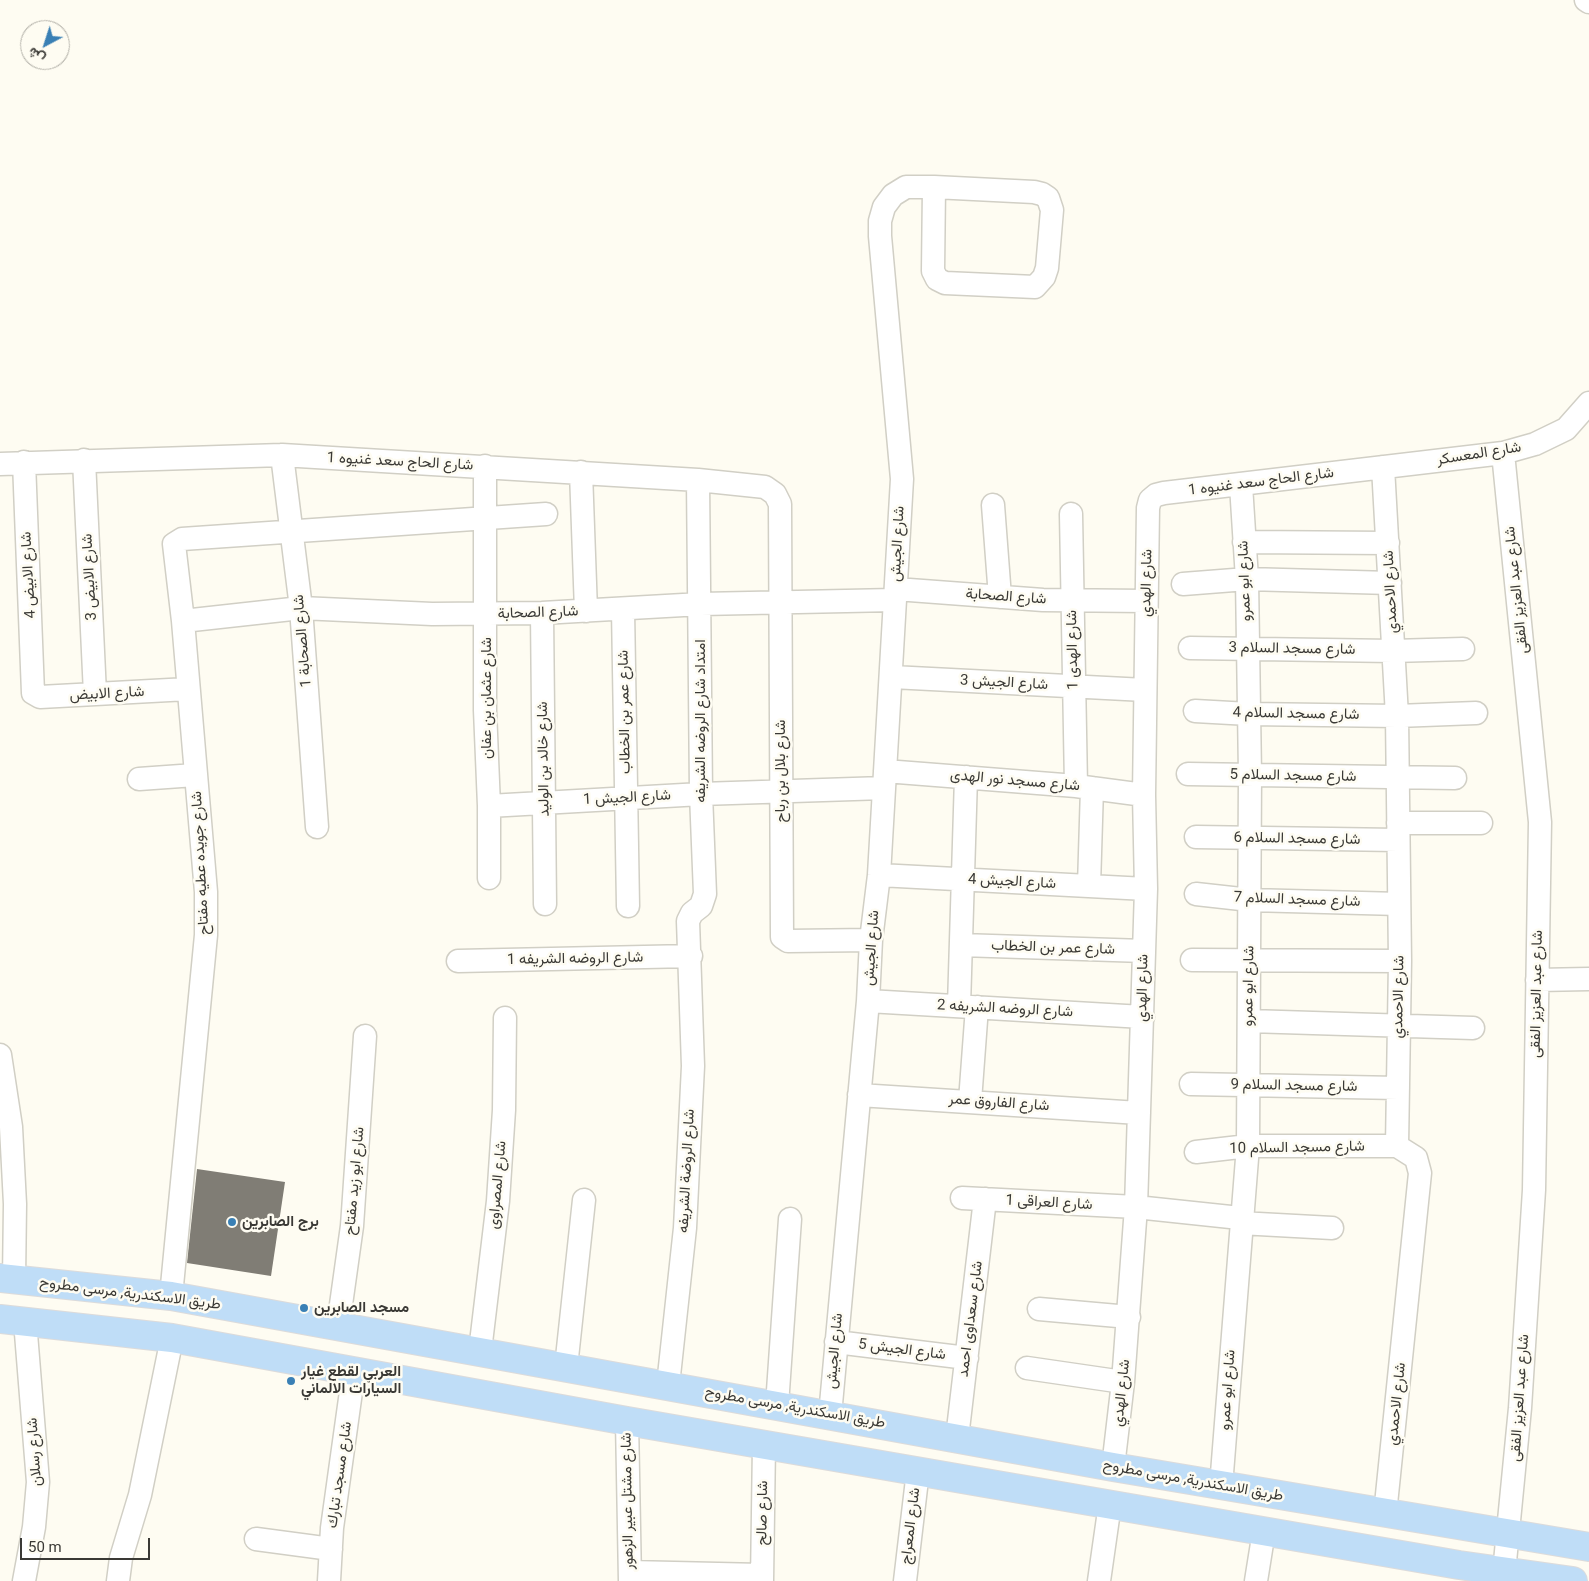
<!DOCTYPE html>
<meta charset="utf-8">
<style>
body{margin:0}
#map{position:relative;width:1589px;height:1581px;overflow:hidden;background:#fefcf2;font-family:Roboto,Vazirmatn,sans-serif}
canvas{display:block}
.north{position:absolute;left:20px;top:20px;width:50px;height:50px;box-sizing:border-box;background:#fefcf2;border:1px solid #b0aea6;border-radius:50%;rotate:220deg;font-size:14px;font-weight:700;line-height:20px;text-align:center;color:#3a3935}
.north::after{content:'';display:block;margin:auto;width:18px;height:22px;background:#3a80b5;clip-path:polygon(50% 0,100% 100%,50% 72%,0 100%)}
.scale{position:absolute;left:20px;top:1538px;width:130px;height:22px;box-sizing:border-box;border:2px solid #3a3935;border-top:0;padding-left:6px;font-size:15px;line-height:18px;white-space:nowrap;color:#3a3935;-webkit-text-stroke:4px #fefcf2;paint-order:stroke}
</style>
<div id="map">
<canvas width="1589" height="1581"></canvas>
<div class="north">ش</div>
<div class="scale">50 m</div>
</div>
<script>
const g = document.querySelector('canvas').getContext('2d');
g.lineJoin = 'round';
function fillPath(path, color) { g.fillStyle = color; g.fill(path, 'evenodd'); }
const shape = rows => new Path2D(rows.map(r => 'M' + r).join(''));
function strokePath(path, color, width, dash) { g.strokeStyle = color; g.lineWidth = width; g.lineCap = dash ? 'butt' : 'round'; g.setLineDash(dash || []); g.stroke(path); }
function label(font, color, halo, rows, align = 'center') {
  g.font = font + ' Roboto,Vazirmatn,sans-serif'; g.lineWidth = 5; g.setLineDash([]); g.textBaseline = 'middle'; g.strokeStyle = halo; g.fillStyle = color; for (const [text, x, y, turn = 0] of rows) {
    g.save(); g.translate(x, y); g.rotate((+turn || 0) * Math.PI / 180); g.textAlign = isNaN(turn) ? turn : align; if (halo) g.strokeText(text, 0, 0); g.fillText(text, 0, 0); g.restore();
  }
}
fillPath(shape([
 [197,1169,285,1182,271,1276,187,1263]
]), '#807d75');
const minor = shape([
 [1586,0,1589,2],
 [1503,453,1540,822,1534,1190,1520,1408,1504,1572],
 [282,455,301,608,317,827],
 [84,460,95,694],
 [24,462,33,693,40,697,188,689],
 [0,464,282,455,698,480,765,487,775,494,780,504,782,937,788,941,871,940],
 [485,466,485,710,489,806,489,878],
 [1383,467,1397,716,1400,961,1397,1146,1416,1158,1420,1173,1385,1514],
 [581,472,586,611],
 [993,505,1000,597],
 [1071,514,1076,786],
 [1244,542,1388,543],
 [1183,584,1247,579,1390,583],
 [896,589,1043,600,1146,601],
 [623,609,628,906],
 [542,613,545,904],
 [183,621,301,608,432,614,542,613,701,604,894,600],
 [1190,648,1393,651,1463,649],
 [892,677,1145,690],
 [1195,711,1249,714,1397,716,1476,713],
 [885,771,1076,786,1144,795],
 [1188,774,1455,778],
 [139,779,195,775],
 [489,806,701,794,884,788],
 [1398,823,1481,823],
 [1196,837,1398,840],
 [879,875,1146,889],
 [1089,886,1092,788],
 [1196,894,1250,900,1399,904],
 [961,945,1144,951],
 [1192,960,1400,961],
 [458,961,691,956],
 [1537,980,1589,979],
 [868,1001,1143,1017],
 [959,1006,966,777],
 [1249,1021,1473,1028],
 [0,1055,11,1127,15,1204,14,1280],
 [1191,1084,1398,1088],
 [859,1095,1139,1113],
 [970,1101,977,1007],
 [1196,1152,1248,1146,1397,1146],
 [962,1198,1136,1207,1240,1218],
 [1240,1223,1332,1228],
 [171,1296,206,935,206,892,183,621,174,544,182,539,546,514],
 [1039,1309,1129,1317],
 [338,1326,352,1226,365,1036],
 [836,1342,967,1358],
 [480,1351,498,1201,504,1110,505,1018],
 [566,1367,584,1200],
 [1027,1368,1123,1382],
 [668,1385,685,1228,693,1066,688,921,692,913,701,906,705,894,701,794,698,480],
 [777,1405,790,1219],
 [830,1415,868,1001,871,940,879,875,902,479,880,236,880,221,884,207,893,195,906,187,934,187,1034,192,1042,194,1048,198,1052,210,1047,268,1044,277,1035,287,945,283,937,279,933,271,934,187],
 [627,1421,630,1581],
 [957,1438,985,1199],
 [1113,1467,1123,1382,1136,1207,1146,889,1144,795,1148,508,1150,500,1156,495,1164,493,1503,453,1535,444,1566,429,1589,403],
 [1221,1486,1248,1146,1250,775,1247,579,1241,485],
 [256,1539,331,1549],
 [630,1572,762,1575],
 [24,1581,34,1527,38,1482,25,1321],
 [118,1581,121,1558,140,1495,172,1338],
 [329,1581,332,1528,354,1370],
 [762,1581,764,1444],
 [905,1581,918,1471],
 [1099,1581,1110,1504],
 [1256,1581,1264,1531]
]);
const major = shape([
 [0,1278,171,1296,1113,1467,1589,1547],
 [0,1319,172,1338,627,1421,1459,1565,1573,1581]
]);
strokePath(minor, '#d1cfc5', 25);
strokePath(major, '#dcdbdb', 30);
strokePath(minor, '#fff', 22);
strokePath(major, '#bfddf7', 28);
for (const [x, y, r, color] of [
 [232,1222,5,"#3a80b5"],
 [304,1308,5,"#3a80b5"],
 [291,1381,5,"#3a80b5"]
]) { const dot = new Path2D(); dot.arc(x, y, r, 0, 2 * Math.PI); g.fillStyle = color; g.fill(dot); strokePath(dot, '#fefcf2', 2); }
label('15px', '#3a3935', '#fefcf2', [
 ["شارع المعسكر",1479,454,-9],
 ["شارع الحاج سعد غنيوه 1",400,462,3],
 ["شارع الحاج سعد غنيوه 1",1261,482,-7],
 ["شارع الجيش",898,544,-87],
 ["شارع الابيض 4",29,575,-93],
 ["شارع الابيض 3",90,577,-93],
 ["شارع ابو عمرو",1245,581,-92],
 ["شارع الهدي",1147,583,-89],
 ["شارع عبد العزيز الفقى",1517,590,-96],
 ["شارع الاحمدي",1391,592,-93],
 ["شارع الصحابة",1006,597,4],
 ["شارع الصحابة",538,613,-2],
 ["شارع الصحابة 1",303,641,-95],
 ["شارع مسجد السلام 3",1292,649,1],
 ["شارع الهدى 1",1073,650,-91],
 ["شارع الجيش 3",1004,683,3],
 ["شارع الابيض",107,694,-3],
 ["شارع عثمان بن عفان",487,698,-90],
 ["شارع عمر بن الخطاب",625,712,-91],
 ["شارع مسجد السلام 4",1296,714,1],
 ["امتداد شارع الروضه الشريفه",701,721,-90],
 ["شارع خالد بن الوليد",544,759,-91],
 ["شارع بلال بن رباح",781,771,-90],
 ["شارع مسجد السلام 5",1293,776,1],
 ["شارع مسجد نور الهدى",1015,781,5],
 ["شارع الجيش 1",627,798,-3],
 ["شارع مسجد السلام 6",1297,839,1],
 ["شارع جويده عطيه مفتاح",201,863,-93],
 ["شارع الجيش 4",1012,882,3],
 ["شارع مسجد السلام 7",1297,900,2],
 ["شارع الجيش",872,948,-86],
 ["شارع عمر بن الخطاب",1053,948,2],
 ["شارع الروضه الشريفه 1",575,959,-1],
 ["شارع ابو عمرو",1249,986,-89],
 ["شارع الهدي",1143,988,-89],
 ["شارع عبد العزيز الفقى",1537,994,-89],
 ["شارع الاحمدي",1399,997,-89],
 ["شارع الروضه الشريفه 2",1005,1009,3],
 ["شارع مسجد السلام 9",1294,1086,1],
 ["شارع الفاروق عمر",999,1103,4],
 ["شارع مسجد السلام 10",1297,1148,-1],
 ["شارع الروضة الشريفه",687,1171,-87],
 ["شارع ابو زيد مفتاح",355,1181,-85],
 ["شارع المصراوى",498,1185,-85],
 ["شارع العراقى 1",1049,1203,3],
 ["طريق الاسكندرية, مرسى مطروح",130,1294,7],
 ["شارع سعداوى احمد",971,1319,-83],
 ["شارع الجيش 5",902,1350,7],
 ["شارع الجيش",835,1351,-85],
 ["شارع ابو عمرو",1228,1390,-86],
 ["شارع الهدي",1122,1393,-84],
 ["شارع عبد العزيز الفقى",1520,1398,-86],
 ["شارع الاحمدي",1397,1404,-84],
 ["طريق الاسكندرية, مرسى مطروح",795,1408,10],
 ["شارع رسلان",35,1452,-94],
 ["شارع مسجد تبارك",340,1475,-82],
 ["طريق الاسكندرية, مرسى مطروح",1193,1481,10],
 ["شارع مشتل عبير الزهور",628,1501,-91],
 ["شارع صالح",763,1513,-89],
 ["شارع المعراج",911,1526,-83]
]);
label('bold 15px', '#3a3935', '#fefcf2', [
 ["برج الصابرين",242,1222],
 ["مسجد الصابرين",314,1308],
 ["العربي لقطع غيار",301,1372],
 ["السيارات الالماني",301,1389]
], 'left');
</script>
